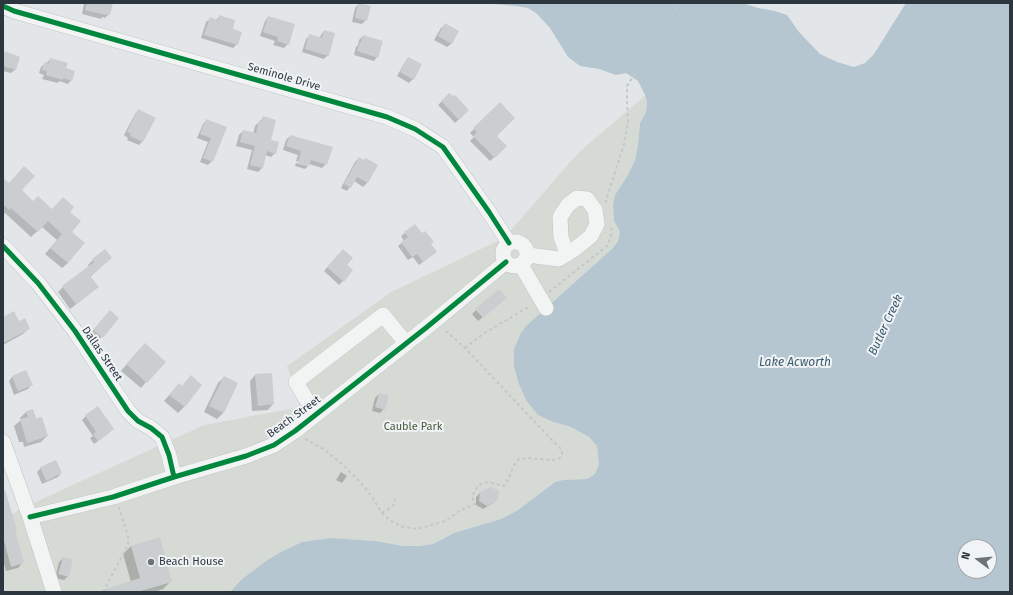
<!DOCTYPE html>
<style>
body{margin:0}
#map{position:relative;width:1013px;height:595px;overflow:hidden;background:#e3e6e8;font-family:"Fira Sans",sans-serif}
canvas{display:block}
.frame{position:absolute;inset:0;border:4px solid #2c363f;pointer-events:none}
.north{position:absolute;left:957px;top:539px;width:40px;height:40px;box-sizing:border-box;background:#f1f4f6;border:1px solid #a2a8ad;border-radius:50%;rotate:286deg;font-size:11px;font-weight:700;line-height:16px;text-align:center;color:#2c363f}
.north::after{content:'';display:block;margin:auto;width:14px;height:18px;background:#6c747a;clip-path:polygon(50% 0,100% 100%,50% 72%,0 100%)}
</style>
<div id="map">
<canvas width="1013" height="595"></canvas>
<div class="frame"></div>
<div class="north">N</div>
</div>
<script>
const g = document.querySelector('canvas').getContext('2d');
g.lineJoin = 'round';
function fillPath(path, color) { g.fillStyle = color; g.fill(path, 'evenodd'); }
const shape = rows => new Path2D(rows.map(r => 'M' + r).join(''));
function strokePath(path, color, width, dash) { g.strokeStyle = color; g.lineWidth = width; g.lineCap = dash ? 'butt' : 'round'; g.setLineDash(dash || []); g.stroke(path); }
function label(font, color, halo, rows, align = 'center') {
  g.font = font + ' "Fira Sans",sans-serif'; g.lineWidth = 4; g.setLineDash([]); g.textBaseline = 'middle'; g.strokeStyle = halo; g.fillStyle = color; for (const [text, x, y, turn = 0] of rows) {
    g.save(); g.translate(x, y); g.rotate((+turn || 0) * Math.PI / 180); g.textAlign = isNaN(turn) ? turn : align; if (halo) g.strokeText(text, 0, 0); g.fillText(text, 0, 0); g.restore();
  }
}
fillPath(shape([
 [645,95,647,102,646,112,640,123,638,145,635,160,628,175,615,195,613,204,614,221,620,232,618,241,613,248,527,325,514,366,518,382,526,400,553,422,571,427,589,437,597,446,599,464,595,474,587,479,563,480,555,482,518,510,501,519,454,533,433,544,419,546,403,546,376,541,331,538,302,542,281,552,269,559,242,579,230,592,3,592,3,521,20,509,204,425,300,407,287,366,391,292,504,238,579,152,640,100]
]), '#d5dbd4');
fillPath(shape([
 [492,3,743,3,758,8,775,11,787,15,799,32,820,54,837,62,854,67,865,63,874,54,906,3,1010,3,1010,592,230,592,242,579,269,559,281,552,302,542,331,538,376,541,403,546,419,546,433,544,454,533,501,519,518,510,555,482,563,480,587,479,595,474,599,464,597,446,589,437,571,427,553,422,538,415,526,400,518,382,514,366,514,349,521,333,527,325,613,248,618,241,620,232,614,221,613,204,615,195,628,175,635,160,638,145,640,123,646,112,647,102,645,95,638,81,626,73,616,75,599,69,580,66,568,57,550,28,536,13,528,8,516,6,494,4],
 [965,547,989,547,989,571,965,571]
]), '#b5c6d0');
fillPath(shape([
 [84,3,111,3,109,14,105,18,102,17,101,19,82,14],
 [359,4,366,20,362,24,352,22,355,8],
 [219,17,231,30,237,44,233,48,201,38,206,22,210,19,216,20],
 [268,17,288,44,284,48,273,45,275,41,260,36,265,21],
 [445,25,458,32,451,44,447,47,434,40,441,28],
 [324,31,328,55,324,59,302,52,306,39,309,36,319,39,321,35],
 [363,36,377,57,374,61,354,55,356,47,358,45,359,40],
 [5,52,15,70,11,73,3,71,3,55],
 [408,58,413,79,409,83,397,76,405,62],
 [51,59,65,69,71,80,68,84,59,81,58,83,42,79,44,75,39,73,41,67],
 [449,94,468,110,455,123,438,105],
 [500,104,496,136,506,146,490,161,470,141,474,137,470,133],
 [138,110,142,142,139,145,127,140,128,138,124,135,135,114],
 [263,118,270,141,275,153,271,157,265,155,262,168,258,172,247,169,252,150,236,146,239,135,243,131,253,134,255,126],
 [207,120,225,128,212,161,208,165,200,162,208,142,197,138,203,124],
 [290,136,326,164,322,168,309,164,308,166,308,164,296,161,298,155,283,150,286,140],
 [359,158,377,165,367,183,363,187,354,181,350,187,347,191,341,188,355,162],
 [296,163,308,166,305,169,295,166],
 [3,183,20,190,33,202,52,210,71,232,68,263,62,268,45,254,57,240,42,227,31,237,5,213,3,215],
 [405,233,430,244,436,252,419,265,413,257,408,260,398,246,404,241,401,236],
 [339,254,346,265,343,281,339,285,324,271],
 [111,258,90,277,97,287,92,292,70,309,58,292,63,287,89,267,88,265,93,260],
 [499,290,502,301,478,321,472,314],
 [106,315,118,318,98,341,90,334],
 [3,318,19,323,29,328,23,334,3,345],
 [139,350,146,382,141,388,121,371],
 [26,372,31,385,28,389,14,395,9,381,12,377],
 [255,375,273,404,268,410,252,411,250,381],
 [191,377,201,385,184,407,178,413,164,401,179,384,182,387],
 [224,377,237,383,223,413,217,419,204,412,218,383],
 [379,394,384,409,380,413,372,411,375,398],
 [33,410,36,420,47,436,41,442,24,447,23,442,19,442,14,426,21,420,20,418,26,412],
 [86,416,113,429,109,433,94,444,90,438,93,436,82,420],
 [41,468,61,473,58,477,42,484,37,472],
 [341,472,347,476,342,483,336,480],
 [480,493,497,499,493,503,483,509,476,505,476,497],
 [3,503,16,530,14,532,23,562,18,568,6,571,3,560],
 [131,546,171,581,163,589,154,592,104,592,131,582,123,554],
 [63,558,68,576,64,580,55,578,59,562]
]), '#0003');
fillPath(shape([
 [87,3,113,3,110,15,106,14,106,15,85,10],
 [358,3,371,6,367,21,355,18],
 [219,15,235,20,233,29,242,32,238,45,204,35,210,17,218,20],
 [268,16,295,24,289,45,277,41,278,37,263,32],
 [445,23,459,31,452,44,438,36],
 [324,30,335,33,329,56,305,49,309,34,322,38],
 [363,35,383,41,378,58,357,51,360,42,361,42],
 [5,51,20,57,16,70,3,66,3,57],
 [408,57,422,64,414,80,400,72],
 [50,58,68,63,66,68,75,71,72,81,63,78,63,80,46,75,47,71,42,70,45,62,49,63],
 [449,93,453,96,455,95,469,110,459,120,441,101],
 [500,102,515,118,497,136,507,146,495,158,473,136,477,132,473,128],
 [138,109,156,118,143,142,130,136,131,134,127,132],
 [263,116,276,120,271,140,279,142,276,154,267,151,263,168,250,165,255,146,240,142,243,130,256,133,259,121,262,121],
 [206,119,227,127,213,162,203,158,211,138,200,134],
 [290,135,333,147,327,165,311,160,309,166,298,163,301,151,286,146],
 [359,157,364,160,366,158,378,165,368,183,357,177,351,188,344,184],
 [24,166,35,176,22,190,33,201,38,196,52,209,63,197,74,207,70,212,81,221,72,232,85,243,68,263,50,248,62,234,48,221,38,232,11,208,9,210,3,204,3,178,9,183],
 [415,224,422,233,425,231,434,242,431,244,437,252,423,262,417,254,412,257,401,242,408,237,404,232],
 [105,249,112,258,90,276,99,287,76,304,62,286,94,262,92,259],
 [343,249,353,258,347,265,353,270,344,282,327,267],
 [499,289,507,298,483,318,475,309],
 [110,310,119,318,103,338,93,330],
 [14,311,19,321,25,318,30,329,3,343,3,317],
 [145,343,166,362,147,383,126,364],
 [26,370,33,385,18,391,12,376],
 [272,373,274,404,258,406,255,374],
 [191,375,202,385,185,407,169,395,179,383,182,386],
 [224,376,238,383,224,413,209,406],
 [379,393,389,395,385,410,375,407],
 [98,406,114,429,98,441,93,434,96,432,85,415],
 [33,409,36,418,42,417,48,436,27,443,20,419,28,417,26,411],
 [56,460,62,473,46,481,40,467],
 [491,487,499,491,498,500,487,506,479,501,480,492],
 [3,490,5,490,17,530,15,531,24,563,11,567,3,537],
 [160,537,172,582,137,592,102,592,102,590,140,578,131,546],
 [63,557,73,559,69,577,58,574]
]), '#cbced0');
const minor = shape([
 [3,6,14,11,387,117,415,129,443,147,489,212,509,243],
 '503 254a12 12 0 1 1 24 0a12 12 0 1 1-24 0Z',
 [3,246,38,283,75,331,128,411,138,421,151,428,162,437,169,455,174,477],
 [528,255,559,259,575,249,591,236,597,224,595,210,587,199,577,198,568,205,560,217,561,237,567,254],
 [521,265,546,308],
 [318,413,306,399,296,382,383,315,406,343],
 [3,442,30,517,54,592],
 [30,517,113,497,174,477,246,456,274,445,295,431,427,327,506,262]
]);
strokePath(minor, '#c2c4c6', 16);
strokePath(shape([
 [606,203,606,199,611,185,624,144,628,121,627,100,627,86,680,3],
 [549,292,607,246,610,239,612,231,610,225],
 [465,348,483,334,530,306],
 [305,439,322,448,341,463,359,481,370,494,382,513,391,521,403,527,417,529,446,521,459,511,475,504,472,497,475,490,481,484,488,482,504,486,509,478,513,467,519,459,529,458,553,460,560,458,562,454,562,450,549,437,465,348,444,329],
 [382,513,392,507,394,504,395,498],
 [103,592,127,547,129,540,119,507]
]), '#c4c6c7', 2, [3, 3]);
strokePath(minor, '#f2f4f4', 15);
strokePath(shape([
 [3,6,14,11,387,117,415,129,443,147,489,212,509,243],
 [3,246,38,283,75,331,128,411,138,421,151,428,162,437,169,455,174,477],
 [30,517,113,497,174,477,246,456,274,445,295,431,427,327,506,262]
]), '#00873e', 5);
for (const [x, y, r, color] of [
 [151,562,4,"#6c747a"]
]) { const dot = new Path2D(); dot.arc(x, y, r, 0, 2 * Math.PI); g.fillStyle = color; g.fill(dot); strokePath(dot, '#f1f4f6', 1.5); }
label('11px', '#2c363f', '#f1f4f6', [
 ["Seminole Drive",284,77,16],
 ["Dallas Street",102,354,56],
 ["Beach Street",294,417,-36]
]);
label('11px', '#45593a', '#f1f4f6', [
 ["Cauble Park",413,427]
]);
label('11px', '#2c363f', '#f1f4f6', [
 ["Beach House",159,562]
], 'left');
label('italic 12px', '#3a5a6e', '#f1f4f6', [
 ["Butler Creek",886,325,-65],
 ["Lake Acworth",795,363]
]);
</script>
